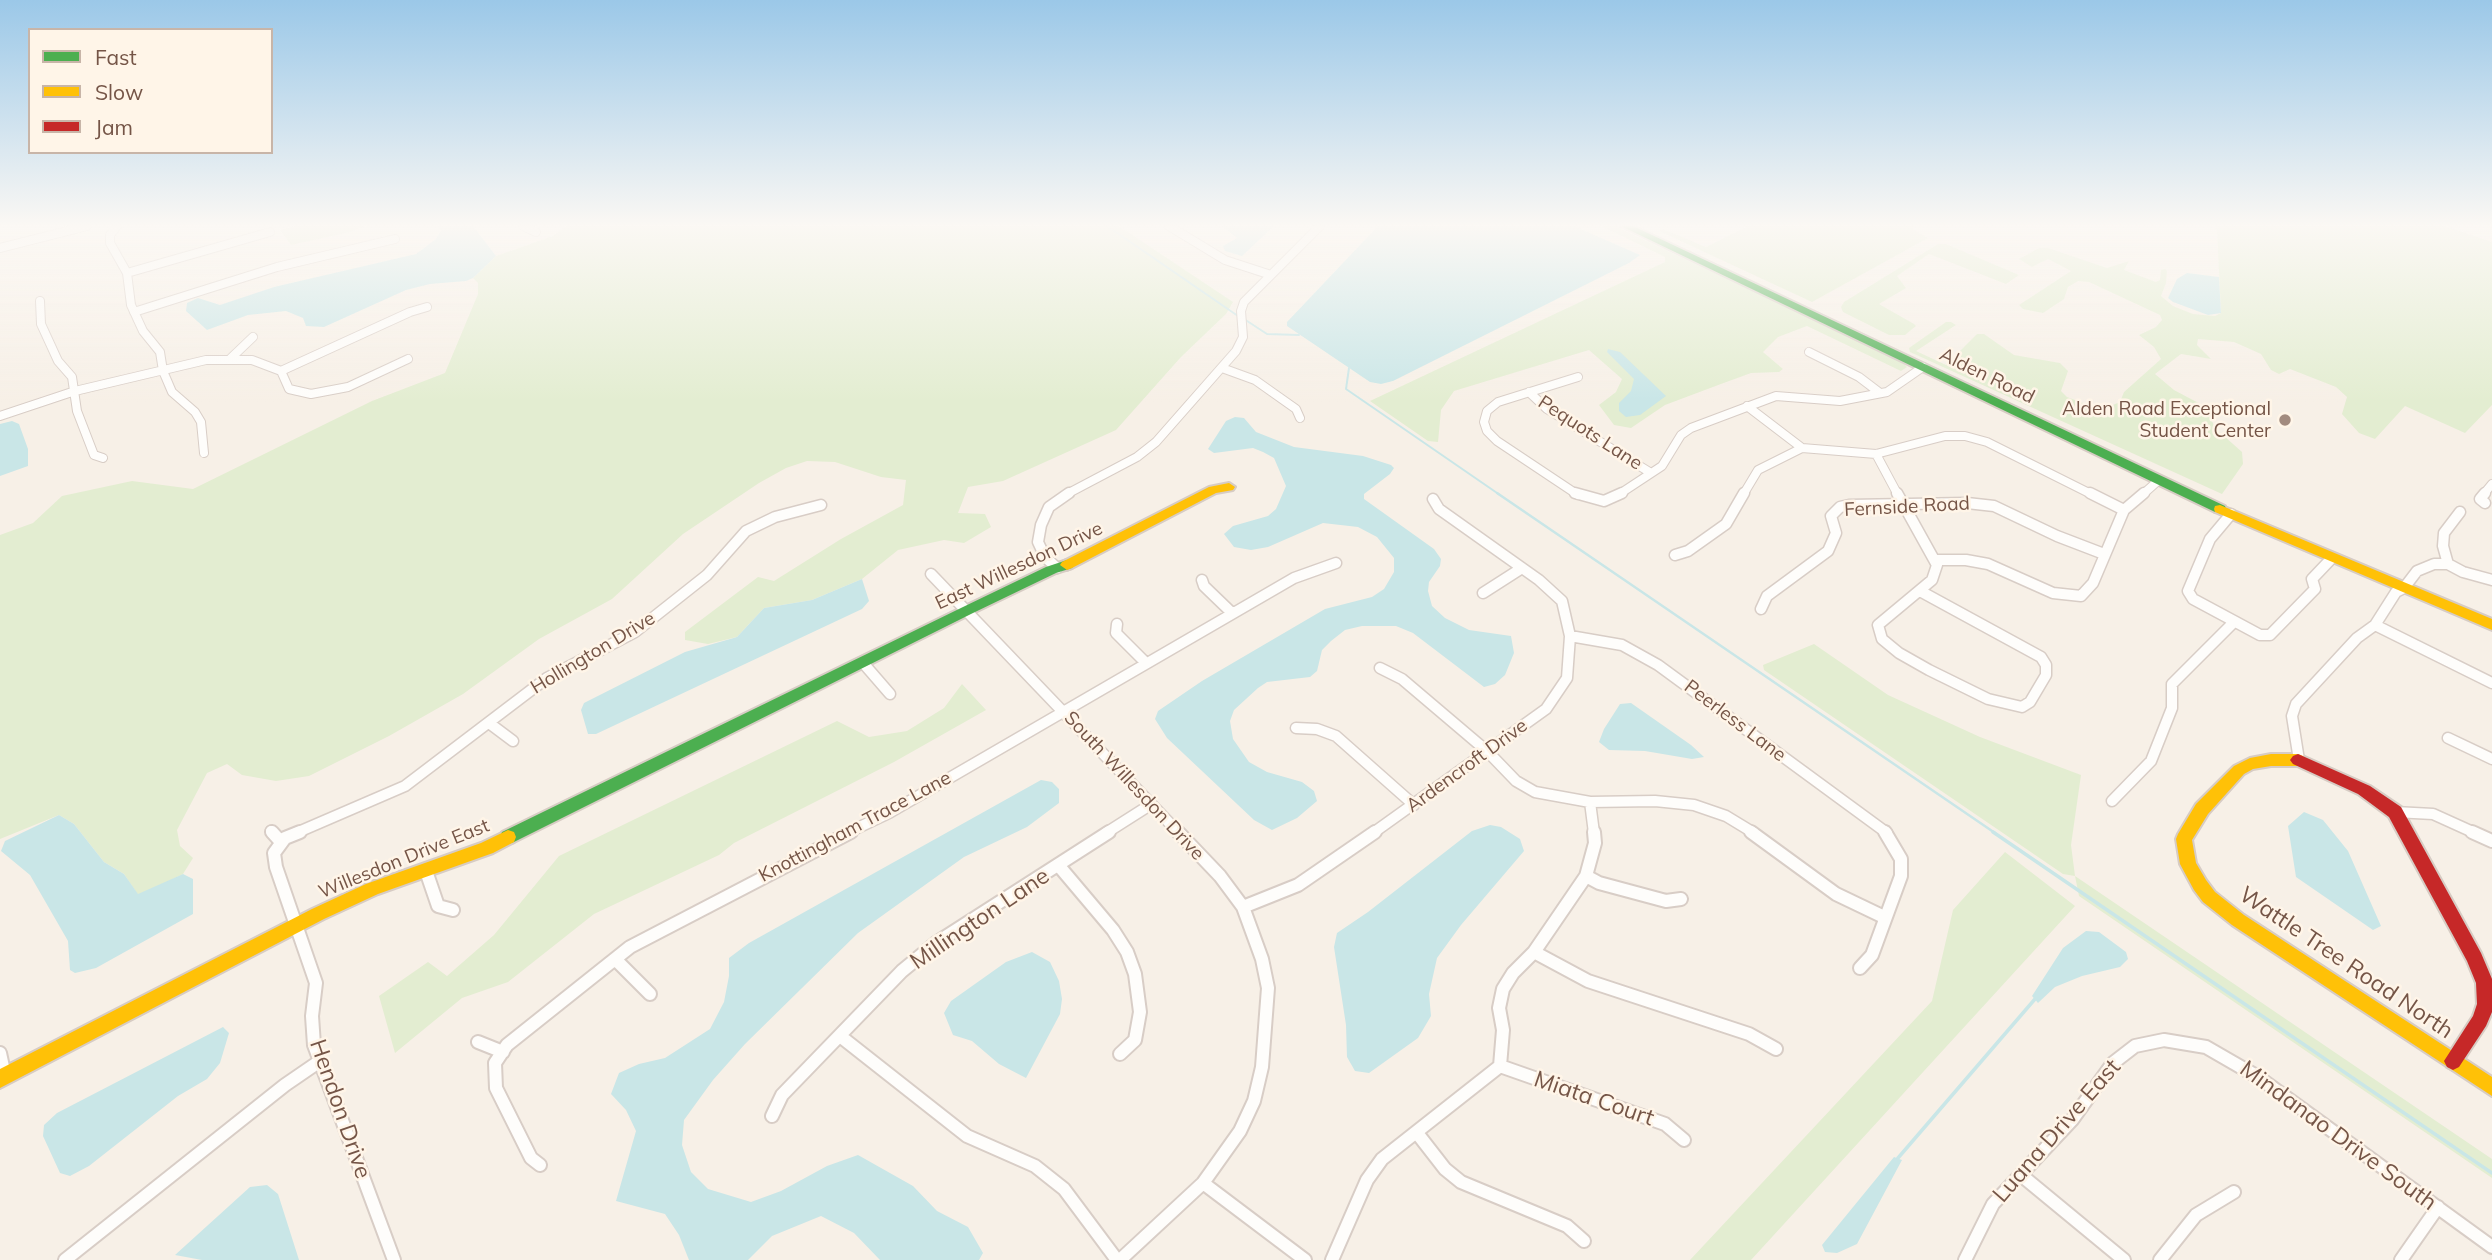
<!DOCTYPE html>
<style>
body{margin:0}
#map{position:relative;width:2492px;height:1260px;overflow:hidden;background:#f7f0e7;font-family:Mulish,sans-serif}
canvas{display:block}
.legend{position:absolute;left:28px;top:28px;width:245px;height:126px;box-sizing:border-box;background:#fff5e8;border:2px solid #c8b5a8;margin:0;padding:9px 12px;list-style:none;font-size:21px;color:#755547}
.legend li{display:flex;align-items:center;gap:14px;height:35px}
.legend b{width:35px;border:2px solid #c8b5a8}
</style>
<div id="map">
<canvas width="2492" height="1260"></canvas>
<ul class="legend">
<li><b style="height:9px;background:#4caf50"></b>Fast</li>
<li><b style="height:9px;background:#ffc107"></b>Slow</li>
<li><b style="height:9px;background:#c62828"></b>Jam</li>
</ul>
</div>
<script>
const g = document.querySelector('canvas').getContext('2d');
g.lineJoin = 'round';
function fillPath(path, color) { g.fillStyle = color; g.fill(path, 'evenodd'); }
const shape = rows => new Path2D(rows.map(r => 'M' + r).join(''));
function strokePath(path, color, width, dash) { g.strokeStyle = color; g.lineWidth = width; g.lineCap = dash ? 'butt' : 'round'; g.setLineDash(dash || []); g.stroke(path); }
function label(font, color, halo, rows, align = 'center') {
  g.font = font + ' Mulish,sans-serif'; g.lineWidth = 5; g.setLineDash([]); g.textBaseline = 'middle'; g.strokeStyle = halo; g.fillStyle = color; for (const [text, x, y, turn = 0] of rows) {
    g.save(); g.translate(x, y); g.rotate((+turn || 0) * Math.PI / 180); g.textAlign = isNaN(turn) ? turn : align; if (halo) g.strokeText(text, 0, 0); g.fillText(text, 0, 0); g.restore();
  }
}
fillPath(shape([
 [295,226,366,226,346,233,291,245,280,230],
 [566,226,1119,226,1233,302,1226,314,1181,357,1116,430,1003,481,968,487,958,513,985,514,991,527,964,543,944,540,898,550,862,579,812,600,764,608,737,637,708,644,685,640,685,632,758,577,774,581,841,539,903,505,906,480,881,477,835,462,807,461,786,468,759,483,683,534,612,599,539,639,463,694,389,736,309,776,276,781,242,775,227,764,207,773,177,830,180,846,193,858,183,874,155,888,138,895,124,874,104,862,74,824,59,815,0,839,0,535,33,523,62,496,132,481,193,489,372,401,445,373,478,294,478,283,473,278,496,256,553,236],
 [1601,226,1615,226,1901,361,1907,367,1901,371,1807,326,1778,337,1763,352,1783,369,1779,372,1751,373,1721,384,1665,405,1631,428,1614,425,1599,405,1616,392,1622,379,1589,350,1454,391,1441,410,1438,442,1428,441,1370,401,1665,262,1665,257],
 [1748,226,1914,226,1911,228,1928,238,1812,302,1659,231,1663,229,1706,247],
 [2214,226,2445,226,2492,242,2492,405,2465,433,2405,406,2375,439,2359,433,2342,414,2347,397,2336,387,2290,369,2279,374,2271,370,2261,354,2234,342,2198,339,2197,345,2211,359,2181,354,2155,374,2174,390,2206,407,2215,428,2242,452,2243,464,2222,494,1910,352,1909,348,1946,322,1951,322,1956,325,1916,351,1946,365,1977,334,1984,334,2014,355,2060,363,2068,371,2061,391,2067,397,2101,410,2120,402,2124,392,2161,359,2154,347,2139,335,2156,327,2162,320,2160,315,2089,282,2078,281,2068,287,2064,299,2043,313,2023,309,2019,305,2071,271,2048,259,2032,267,2019,259,2039,248,2048,248,2107,268,2129,261,2124,270,2156,282,2160,280,2161,270,2165,269,2167,271,2166,283,2161,296,2173,306,2193,314,2215,316,2221,313,2217,230],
 [1938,244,1946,244,2019,275,2006,284,1929,254,1897,276,1906,288,1879,304,1914,324,1916,326,1905,335,1889,335,1843,312,1841,307,1844,302],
 [1814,644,1888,695,1980,737,2081,775,2071,845,2075,876,2492,1159,2492,1178,2079,896,2075,876,2063,874,1764,670,1763,665],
 [962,684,986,710,894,762,734,843,719,855,594,914,508,982,462,998,395,1053,379,996,428,962,447,976,494,935,559,856,837,721,869,737,907,731,944,708],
 [2005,852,2075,906,1751,1260,1690,1260,1932,1001,1953,910]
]), '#e3edd1');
fillPath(shape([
 [437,226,473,226,496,256,473,278,466,281,430,284,406,290,324,327,306,326,303,318,286,311,248,315,207,330,186,311,187,303,198,298,220,305,274,287,416,254,436,239,441,230],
 [1222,226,1274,226,1242,256,1225,251,1223,246,1237,238],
 [1378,226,1574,226,1640,255,1629,263,1393,381,1381,384,1370,382,1287,326,1287,322],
 [2187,273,2219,277,2221,313,2208,315,2173,302,2168,298,2177,279],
 [1608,349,1620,352,1666,396,1640,415,1626,417,1619,411,1619,403,1631,391,1634,379,1607,352],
 [1235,417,1244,418,1256,432,1294,447,1363,456,1391,465,1394,468,1390,474,1364,494,1364,499,1434,549,1441,559,1440,566,1429,582,1428,591,1432,606,1445,618,1469,630,1511,636,1514,653,1505,675,1495,684,1484,687,1413,633,1396,626,1362,626,1345,630,1331,641,1322,650,1317,671,1310,677,1267,682,1258,688,1234,710,1230,721,1233,739,1249,762,1267,772,1302,782,1314,791,1317,801,1297,818,1272,830,1254,820,1167,738,1155,719,1158,711,1202,681,1325,609,1372,597,1384,589,1394,572,1394,558,1377,537,1358,527,1323,523,1268,547,1251,550,1234,547,1224,534,1233,526,1268,516,1276,509,1286,486,1274,458,1263,452,1253,448,1214,453,1208,449,1226,421],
 [12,421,19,424,28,449,28,466,0,476,0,424],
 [862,579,869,601,862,609,596,734,588,734,581,710,584,703,685,652,737,637,764,608,812,600],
 [1631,703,1691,745,1704,757,1692,759,1645,751,1609,750,1599,742,1604,729,1620,704],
 [1041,780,1052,782,1059,789,1059,803,1027,827,964,857,858,933,745,1044,713,1080,684,1120,682,1145,691,1172,708,1189,751,1202,781,1191,827,1166,858,1155,913,1186,937,1211,968,1227,983,1253,979,1260,880,1260,854,1233,821,1216,772,1236,748,1260,689,1260,679,1235,665,1214,616,1201,636,1131,626,1110,611,1094,619,1073,639,1064,665,1058,710,1029,724,1002,729,976,729,958,749,943],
 [2304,812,2323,820,2348,851,2381,926,2373,930,2296,877,2288,826],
 [59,815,74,824,104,862,124,874,138,894,183,874,193,879,193,914,96,968,75,973,70,970,68,941,30,875,1,851,5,841],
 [1490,825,1501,827,1520,839,1524,851,1461,925,1437,958,1429,994,1431,1016,1418,1038,1369,1073,1355,1071,1347,1057,1346,1025,1334,947,1337,933,1368,912,1472,831],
 [2086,931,2099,932,2126,952,2128,959,2120,967,2082,976,2055,987,2038,1003,2032,996,2063,948],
 [1032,952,1050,962,1059,981,1062,999,1060,1014,1026,1078,999,1064,972,1041,953,1035,944,1013,951,1001,1006,962],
 [223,1027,229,1033,220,1063,207,1079,178,1096,89,1166,70,1176,60,1173,43,1136,44,1125,57,1113],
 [1894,1157,1902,1160,1857,1244,1837,1253,1825,1252,1822,1245],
 [267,1185,278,1194,299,1260,202,1260,175,1255,250,1187]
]), '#c9e6e7');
strokePath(shape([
 [1107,226,1238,316],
 [1244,319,1267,334,1299,335],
 [1349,368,1346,389,1500,495]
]), '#c9e6e7', 2);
strokePath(shape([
 [1497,493,1995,833]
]), '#c9e6e7', 2.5);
strokePath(shape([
 [1993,832,2492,1173],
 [1898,1158,2035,999]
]), '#c9e6e7', 3.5);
const streetFar2 = shape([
 [117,226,110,235,110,243,127,273,131,305,143,331,160,352,163,371,172,392,195,412,201,422,204,453],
 [523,226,536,232],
 [1169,226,1225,260,1271,275],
 [0,248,87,226],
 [127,273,270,232],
 [40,301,41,324,58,361,72,377,77,411,94,455,103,458],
 [134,312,277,267,395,239],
 [1809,352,1859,377,1880,393],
 [231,358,253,337],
 [1222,368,1255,380,1296,409,1300,418],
 [281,371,410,312,427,307],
 [1529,392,1547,409,1651,473],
 [1747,406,1802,448],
 [0,416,75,391,206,360,252,360,281,371,289,389,311,394,348,387,408,359],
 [1876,454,1898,495],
 [1065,495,1137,457,1156,442,1236,351,1243,337,1241,311,1244,302,1320,226],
 [1578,495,1497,441,1487,431,1484,422,1487,411,1498,402,1578,377],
 [1618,495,1662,466,1681,435,1691,428,1776,396,1840,401,1887,392,1923,367],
 [1743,495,1758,470,1802,448,1876,454,1945,436,1965,436,1987,442,2093,495],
 [2142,495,2159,480],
 [2483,495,2492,484]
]);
const streetFar1 = shape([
 [1575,493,1604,501,1622,493],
 [1897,493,1937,565,1932,580,1878,625,1882,639,1899,653,1929,670,1988,699,2022,707,2030,702,2046,675,2046,665,2041,657,1920,591],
 [2090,493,2124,510],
 [2485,493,2480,499,2485,503],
 [2231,514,2210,539,2188,591,2193,599,2260,635,2270,635,2315,589,2312,579,2332,558],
 [1675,555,1688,551,1726,524,1744,493],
 [1937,560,1966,560,1988,564,2053,593,2081,596,2093,583,2124,510,2144,493],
 [2448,564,2443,546,2444,533,2460,512],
 [1057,568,1045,557,1038,542,1041,525,1049,507,1069,493],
 [931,574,1179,833],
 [1202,580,1204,586,1232,613],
 [1483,593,1522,568],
 [1761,609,1767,596,1828,551,1836,533,1831,516,1840,507,1849,505,1967,503,1994,506,2057,536,2104,554],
 [1117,624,1116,633,1146,663],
 [2375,625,2492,683],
 [1570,636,1622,645,1658,665,1887,833],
 [864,664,890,694],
 [1380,668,1402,679,1488,752,1516,781,1535,792,1590,802,1655,801,1694,805,1726,816,1754,833],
 [489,723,513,741],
 [1296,728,1317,729,1336,736,1414,805],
 [2448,738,2492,759],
 [2299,760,2292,716,2296,704,2357,638,2375,625,2396,592,2404,588,2417,571,2434,564,2448,564,2463,572,2492,580],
 [2112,801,2151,761,2172,708,2172,684,2233,623],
 [1590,802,1594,833],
 [2395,812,2433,814,2475,833],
 [271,831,273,833],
 [296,833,405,786,547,678,635,632,707,575,746,531,775,517,821,505],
 [847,833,889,813,1294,578,1336,563],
 [1106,833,1150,805],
 [1373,833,1546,709,1567,678,1570,636,1562,601,1539,580,1439,509,1433,499]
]);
const street = shape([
 [272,832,281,842],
 [300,832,285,838,274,853,276,867,316,983,312,1016,314,1045,394,1260],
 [1751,832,1836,894,1884,917],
 [2472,832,2492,841],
 [1059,866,1113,930,1127,952,1135,974,1140,1012,1135,1040,1120,1054],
 [426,871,438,906,453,910],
 [1586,876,1599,883,1666,901,1681,899],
 [1243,907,1298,885,1375,832],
 [1534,952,1588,981,1749,1034,1776,1049],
 [615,959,650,994],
 [1860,968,1872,955,1901,876,1901,859,1885,832],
 [840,1036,967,1136,1035,1166,1064,1189,1117,1260],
 [478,1042,503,1052],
 [0,1053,5,1076],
 [1500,1066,1665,1124,1684,1140],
 [772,1116,782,1095,902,971,936,943,1109,832],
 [1417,1133,1445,1169,1461,1182,1567,1226,1584,1241],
 [540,1165,531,1158,496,1088,495,1063,507,1045,630,947,851,832],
 [2021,1175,2124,1260],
 [1203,1183,1305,1260],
 [65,1260,285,1085,320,1061],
 [1120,1260,1203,1183,1240,1131,1254,1101,1262,1067,1268,988,1262,959,1243,907,1220,876,1178,832],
 [1332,1260,1367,1180,1382,1159,1500,1066,1503,1030,1499,1008,1503,989,1513,973,1534,952,1586,876,1595,843,1594,832],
 [1965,1260,1993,1204,2072,1120,2113,1063,2135,1046,2164,1040,2206,1047,2258,1077,2492,1247],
 [2160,1260,2196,1215,2234,1192],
 [2401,1260,2438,1207]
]);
const fast = shape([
 [1621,226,1633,226,2225,506,2226,509,2225,512,2215,512,1621,226],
 [1067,560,1072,562,1074,565,1072,568,1056,573,973,613,514,842,508,844,502,842,500,837,502,832,963,607,1046,567,1067,560]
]);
const slow = shape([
 [1229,483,1235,487,1233,490,1216,493,1072,568,1067,570,1060,565,1062,562,1209,487,1229,483],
 [2220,505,2492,619,2492,630,2215,512,2214,509,2215,506,2220,505],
 [2271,754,2298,754,2303,756,2306,760,2303,764,2298,766,2271,766,2253,769,2244,774,2208,814,2192,840,2196,863,2206,880,2215,892,2244,915,2492,1077,2492,1096,2232,925,2203,902,2194,890,2180,864,2176,839,2178,834,2196,804,2234,766,2250,758,2271,754],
 [508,830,514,832,516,837,514,842,493,853,378,894,324,919,0,1088,0,1069,312,909,366,884,481,843,508,830]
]);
const jam = shape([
 [2298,754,2370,786,2401,807,2481,953,2492,979,2492,1012,2486,1026,2459,1067,2453,1070,2447,1067,2444,1061,2473,1016,2477,1004,2476,983,2467,961,2389,817,2358,794,2293,764,2290,760,2293,756,2298,754]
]);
strokePath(streetFar2, '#d8cdc6', 10);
strokePath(streetFar1, '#d8cdc6', 13);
strokePath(street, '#d8cdc6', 16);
strokePath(fast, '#d7ccc4', 4);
strokePath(slow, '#d7ccc4', 4);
strokePath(jam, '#d7ccc4', 4);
strokePath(streetFar2, '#fefdfb', 8);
strokePath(streetFar1, '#fefdfb', 10);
strokePath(street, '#fefdfb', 12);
fillPath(fast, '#4caf50');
fillPath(slow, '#ffc107');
fillPath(jam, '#c62828');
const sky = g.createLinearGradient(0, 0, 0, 402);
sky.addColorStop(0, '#9bc8e8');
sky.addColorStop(0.56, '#fbf8f4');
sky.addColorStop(1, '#fbf8f400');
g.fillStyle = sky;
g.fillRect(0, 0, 2492, 402);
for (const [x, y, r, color] of [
 [2285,420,7,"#a28b7f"]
]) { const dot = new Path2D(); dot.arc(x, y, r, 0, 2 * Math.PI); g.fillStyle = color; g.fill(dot); strokePath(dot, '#fff5e8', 2.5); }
label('19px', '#755547', '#fff5e8', [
 ["Alden Road",1987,376,26],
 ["Pequots Lane",1590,433,33],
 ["Fernside Road",1907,507,-3],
 ["East Willesdon Drive",1019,566,-25],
 ["Hollington Drive",593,653,-31],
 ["Peerless Lane",1735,721,37],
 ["Ardencroft Drive",1467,766,-36],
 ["South Willesdon Drive",1134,786,47],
 ["Knottingham Trace Lane",855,827,-28],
 ["Willesdon Drive East",404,859,-22]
]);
label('19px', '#755547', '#fff5e8', [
 ["Alden Road Exceptional",2271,409],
 ["Student Center",2271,431]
], 'right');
label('23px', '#755547', '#fff5e8', [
 ["Millington Lane",980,919,-34],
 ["Wattle Tree Road North",2346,963,34],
 ["Miata Court",1594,1099,19],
 ["Hendon Drive",340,1109,71],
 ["Luana Drive East",2057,1131,-49],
 ["Mindanao Drive South",2338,1136,36]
]);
</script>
